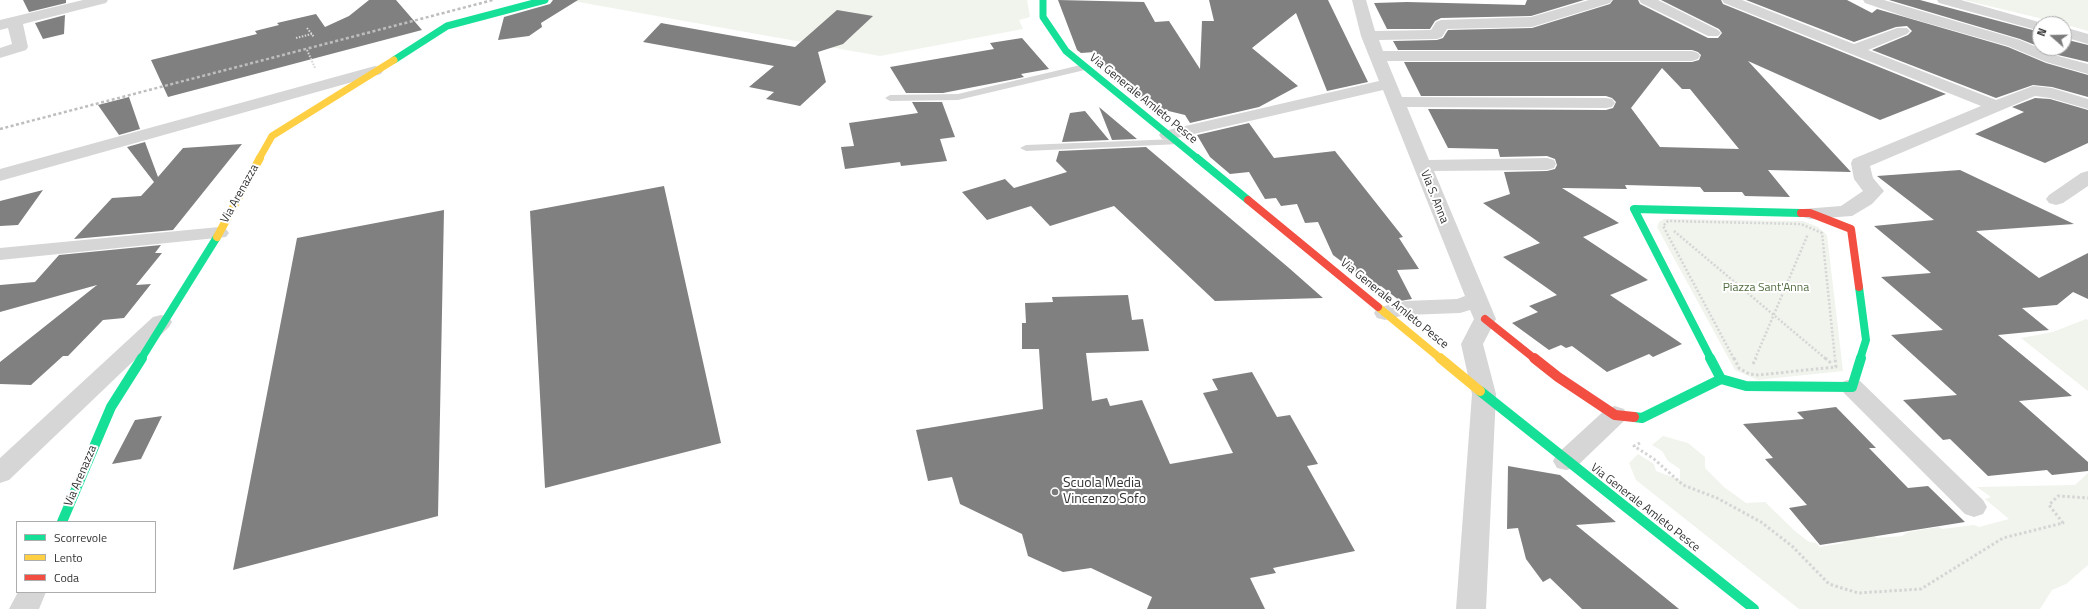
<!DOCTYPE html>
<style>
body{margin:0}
#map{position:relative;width:2088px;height:609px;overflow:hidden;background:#fff;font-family:"Titillium Web",sans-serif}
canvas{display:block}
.legend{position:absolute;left:16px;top:521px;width:140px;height:72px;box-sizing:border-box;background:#fff;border:1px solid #adadad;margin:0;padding:5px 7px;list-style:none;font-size:12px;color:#323232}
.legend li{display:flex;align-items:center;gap:8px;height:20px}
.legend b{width:20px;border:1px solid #adadad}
.north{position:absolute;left:2032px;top:16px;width:40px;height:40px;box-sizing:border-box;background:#fff;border:1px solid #adadad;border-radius:50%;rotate:290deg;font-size:11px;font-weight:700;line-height:16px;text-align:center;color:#323232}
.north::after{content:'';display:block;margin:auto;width:14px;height:18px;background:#7a7a7a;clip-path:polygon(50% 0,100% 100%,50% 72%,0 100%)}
</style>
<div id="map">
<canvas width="2088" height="609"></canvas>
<ul class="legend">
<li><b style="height:5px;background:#16e098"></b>Scorrevole</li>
<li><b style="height:5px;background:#ffcf43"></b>Lento</li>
<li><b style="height:5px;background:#f24e42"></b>Coda</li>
</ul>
<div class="north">N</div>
</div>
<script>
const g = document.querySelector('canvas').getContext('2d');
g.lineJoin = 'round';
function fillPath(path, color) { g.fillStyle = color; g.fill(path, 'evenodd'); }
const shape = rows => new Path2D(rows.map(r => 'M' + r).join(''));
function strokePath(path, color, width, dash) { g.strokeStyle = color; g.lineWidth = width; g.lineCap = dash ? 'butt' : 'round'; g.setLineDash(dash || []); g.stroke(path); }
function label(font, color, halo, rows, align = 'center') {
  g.font = font + ' "Titillium Web",sans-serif'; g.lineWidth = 4; g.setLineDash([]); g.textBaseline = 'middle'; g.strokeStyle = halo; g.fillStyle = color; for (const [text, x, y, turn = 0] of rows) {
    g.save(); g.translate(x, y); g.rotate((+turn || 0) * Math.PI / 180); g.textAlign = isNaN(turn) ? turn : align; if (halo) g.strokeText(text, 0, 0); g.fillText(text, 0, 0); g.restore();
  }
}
fillPath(shape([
 [575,0,1027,0,1030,17,1019,20,1023,29,880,56,573,1],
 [1964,0,2088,0,2088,31,2064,24],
 [1664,219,1803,221,1818,227,1827,235,1843,371,1758,380,1735,370,1657,227,1659,222],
 [2086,319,2088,320,2088,391,2021,338,2053,332],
 [1663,436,1688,443,1705,457,1705,468,1724,487,1746,503,1765,502,1795,531,1809,542,1816,543,1820,547,1844,543,1842,540,1873,535,1877,538,1902,536,1908,532,1939,527,1942,529,1974,525,1979,527,2009,519,1985,499,1991,497,1977,487,2075,485,2088,473,2088,565,2066,584,2052,590,2040,609,1799,609,1636,480,1629,463,1638,454,1654,464,1656,471,1680,480,1680,469,1668,461,1662,451,1652,445]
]), '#f0f4ed');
fillPath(shape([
 [23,0,66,0,66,3,29,12],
 [369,0,396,0,422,30,168,97,151,60,257,34,255,31,279,25,277,23,316,14,325,27,349,16],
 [553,0,578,0,541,23,542,27,529,36,498,40,504,17,550,4],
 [1058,0,1144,2,1155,22,1169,21,1200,69,1202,21,1214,21,1209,0,1328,0,1368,82,1327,91,1296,13,1252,48,1298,86,1259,107,1190,123,1185,115,1148,106,1117,83,1095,52,1081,53,1077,50],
 [1527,0,1584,0,1531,16,1441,18,1435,21,1430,29,1387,29,1374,3,1407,2,1525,5],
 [1613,0,1638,0,1640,4,1708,38,1718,38,1722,33,1719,29,1661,0,1721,0,1723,4,1946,94,1880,120,1748,61,1851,172,1768,170,1790,197,1745,196,1742,192,1704,192,1700,187,1625,185,1627,189,1562,188,1619,223,1583,237,1648,280,1610,295,1682,344,1653,357,1649,354,1607,372,1572,346,1566,348,1561,345,1549,350,1512,323,1538,312,1529,306,1557,295,1503,257,1540,243,1483,203,1510,194,1504,172,1547,171,1555,169,1557,165,1555,159,1547,156,1500,157,1498,149,1448,148,1428,109,1606,110,1613,108,1616,102,1612,98,1606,96,1421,96,1404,62,1692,62,1699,60,1701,55,1698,52,1692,50,1398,50,1393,41,1437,40,1443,38,1448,30,1532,28,1610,4],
 [1662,68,1682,89,1690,89,1739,149,1660,147,1631,108],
 [1746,0,1847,0,1872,13,1877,9,2008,47,2046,63,2088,75,2088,97,2052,87,2033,85,1996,98,1872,50,1908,35,1912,31,1907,26,1896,27,1854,42],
 [1889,0,1920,0,2040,32,2040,47,2020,39],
 [837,10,873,16,843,44,818,52,826,82,800,106,766,99,774,92,749,87,774,66,643,42,661,23,795,47],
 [65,15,64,34,43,39,35,23],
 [1022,38,1049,69,1021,74,1024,77,1015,79,943,93,906,93,890,67,994,49,990,43],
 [2064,39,2088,45,2088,62,2058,55,2043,48,2064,48],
 [129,97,140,129,119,135,98,105],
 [2035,98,2050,99,2088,110,2088,143,2045,163,1975,134,2024,112,2012,107],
 [912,102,942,102,955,137,940,139,947,161,901,166,900,162,845,169,841,147,854,146,849,123,918,113],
 [1099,107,1137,139,1112,140],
 [1085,111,1109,140,1062,142,1070,113],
 [1249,123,1274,158,1335,151,1403,237,1399,238,1419,269,1397,270,1412,299,1400,301,1381,286,1377,288,1333,255,1318,222,1305,223,1297,204,1281,206,1276,198,1265,199,1249,172,1230,174,1210,157,1197,135],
 [145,142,158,177,183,148,242,144,173,230,74,239,112,198,141,196,154,182,127,147],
 [1146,147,1289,268,1323,298,1215,301,1114,206,1050,226,1031,206,987,220,962,192,1005,179,1014,188,1067,172,1056,161,1059,151],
 [1960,170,2074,224,1976,231,2039,278,2088,253,2088,299,2073,292,2057,305,2022,308,2049,330,1998,335,2072,396,2019,401,2088,462,2088,471,2052,475,2047,470,1988,476,1950,439,1943,440,1903,400,1957,395,1891,335,1943,330,1881,277,1931,273,1874,226,1934,220,1877,176],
 [664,186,721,443,545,488,530,211],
 [43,190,18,225,0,226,0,201],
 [444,210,438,516,233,570,297,238],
 [161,245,155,253,162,253,136,285,151,284,124,318,103,320,68,356,63,356,31,385,0,384,0,362,97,285,0,312,0,285,35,282,59,255],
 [1128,295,1132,320,1143,319,1149,351,1086,353,1092,401,1107,398,1110,406,1142,400,1170,464,1233,453,1203,393,1218,390,1212,379,1252,372,1277,417,1290,415,1318,464,1307,466,1355,551,1273,568,1276,573,1250,578,1265,609,1147,609,1152,597,1091,568,1063,572,1028,556,1022,534,960,504,952,477,928,481,916,430,1043,409,1039,349,1022,349,1022,323,1026,323,1025,303,1053,302,1052,297],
 [1836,407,1876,448,1869,448,1908,488,1928,486,1965,522,1820,545,1789,508,1807,505,1765,459,1773,458,1743,424,1804,419,1797,412],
 [162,416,141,459,112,464,135,420],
 [1508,466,1560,475,1616,522,1576,525,1679,609,1582,609,1550,578,1543,582,1526,559,1518,528,1507,529]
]), '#808080');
strokePath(shape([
 [307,28,314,37],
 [296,38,312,34],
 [307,50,315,68]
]), '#d5d5d5', 2, [1.5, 1.5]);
strokePath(shape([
 [1674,231,1826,359],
 [1734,359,1663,226,1668,221,1801,224,1822,233,1835,359],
 [1755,359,1808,234]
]), '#d5d5d5', 2.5, [2, 2]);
strokePath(shape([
 [1734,358,1739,368,1749,374,1758,375,1836,367,1835,358],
 [1825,358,1831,363],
 [1753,364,1756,358],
 [1640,443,1634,446,1654,459,1683,485,1717,498,1761,522,1792,546,1829,584,1858,593,1921,589,2003,538,2063,523,2049,505,2058,496,2088,498]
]), '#d5d5d5', 3, [2.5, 2.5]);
fillPath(shape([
 [1085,64,1089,65,1090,67,1089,69,958,100,890,101,885,98,890,95,958,94,1085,64],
 [1176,139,1180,140,1182,142,1180,144,1026,151,1020,148,1026,145,1176,139]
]), '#d6d6d6');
fillPath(shape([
 [83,0,108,0,106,3,23,24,28,47,26,50,0,58,0,48,12,44,8,28,0,30,0,20,83,0],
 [1352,0,1366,0,1375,31,1431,30,1436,22,1441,20,1531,17,1589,0,1612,0,1610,3,1532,27,1447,29,1442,37,1437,39,1379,40,1383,51,1692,51,1698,53,1700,56,1698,59,1692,61,1387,61,1402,97,1606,98,1612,99,1615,103,1612,107,1606,108,1407,107,1429,160,1547,158,1554,160,1556,164,1554,168,1547,170,1434,171,1496,319,1483,344,1496,394,1486,609,1456,609,1472,394,1461,344,1474,319,1470,310,1460,313,1405,315,1385,320,1377,318,1374,313,1377,308,1405,301,1457,299,1465,296,1383,90,1168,140,1162,139,1159,135,1162,131,1168,130,1379,81,1361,36,1352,0],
 [1639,0,1658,0,1718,30,1721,33,1718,36,1708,36,1641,3,1639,0],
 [1722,0,1742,0,1854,44,1897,28,1907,28,1910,31,1907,34,1868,50,1996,100,2033,86,2052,88,2088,99,2088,109,2050,98,2035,96,1870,166,1873,178,1884,191,1872,204,1852,216,1810,219,1803,217,1800,213,1803,209,1841,206,1863,191,1854,179,1851,163,1853,159,1981,106,1724,3,1722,0],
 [1863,0,1884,0,2020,40,2058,56,2088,64,2088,74,2046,62,2008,46,1906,17,1865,3,1863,0],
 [1937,0,1961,0,2046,24,2040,24,2040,31,1939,3,1937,0],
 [2064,27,2088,34,2088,44,2064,37,2064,27],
 [375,66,381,68,383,71,381,74,0,181,0,169,375,66],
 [2088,171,2088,186,2063,203,2056,205,2049,203,2046,199,2049,195,2081,173,2088,171],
 [219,227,226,229,229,233,226,237,0,260,0,248,219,227],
 [161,315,169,317,172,322,169,327,9,480,0,483,0,458,153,317,161,315],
 [1852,379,1860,381,1983,500,1987,507,1983,514,1974,517,1965,514,1844,393,1840,387,1844,381,1852,379],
 [1615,406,1624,409,1627,415,1624,421,1575,468,1566,470,1557,468,1553,461,1557,454,1606,409,1615,406],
 [18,592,46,592,39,609,9,609,18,592]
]), '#d6d6d6');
strokePath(shape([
 [1043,0,1043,17,1066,51,1198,159],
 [394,60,447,26,545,0]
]), '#16e098', 7);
strokePath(shape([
 [1197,158,1248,200],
 [1859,287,1866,340,1860,359],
 [141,359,217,237],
 [1711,359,1634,209,1801,213]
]), '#16e098', 8);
strokePath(shape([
 [1710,358,1721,379],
 [1480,391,1754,609],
 [1634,417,1642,418,1721,379,1746,386,1852,387,1861,358],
 [62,522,111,407,142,358]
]), '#16e098', 10);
strokePath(shape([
 [259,159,272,136,394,60]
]), '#ffcf43', 7);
strokePath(shape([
 [217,237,260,158],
 [1378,307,1441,359]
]), '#ffcf43', 8);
strokePath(shape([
 [1440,358,1480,391]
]), '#ffcf43', 10);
strokePath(shape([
 [1248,200,1378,307],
 [1801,213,1810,213,1851,229,1859,287],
 [1485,319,1535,359]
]), '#f24e42', 8);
strokePath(shape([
 [1534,358,1558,377,1615,415,1634,417]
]), '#f24e42', 10);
strokePath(shape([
 [0,129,493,0]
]), '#bebebe', 2.5, [3, 2.5]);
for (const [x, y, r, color] of [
 [1055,492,4,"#7a7a7a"]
]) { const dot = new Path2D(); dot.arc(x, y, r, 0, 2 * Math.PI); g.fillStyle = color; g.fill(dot); strokePath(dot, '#fff', 1.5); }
label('12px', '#323232', '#fff', [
 ["Via Generale Amleto Pesce",1143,99,39],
 ["Via Arenazza",240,194,-61],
 ["Via S. Anna",1434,197,68],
 ["Via Generale Amleto Pesce",1394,304,39],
 ["Via Arenazza",81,476,-67],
 ["Via Generale Amleto Pesce",1645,508,38]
]);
label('12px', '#516d40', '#fff', [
 ["Piazza Sant'Anna",1766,288]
]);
label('14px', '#323232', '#fff', [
 ["Scuola Media",1063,484],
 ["Vincenzo Sofo",1063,500]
], 'left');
</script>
